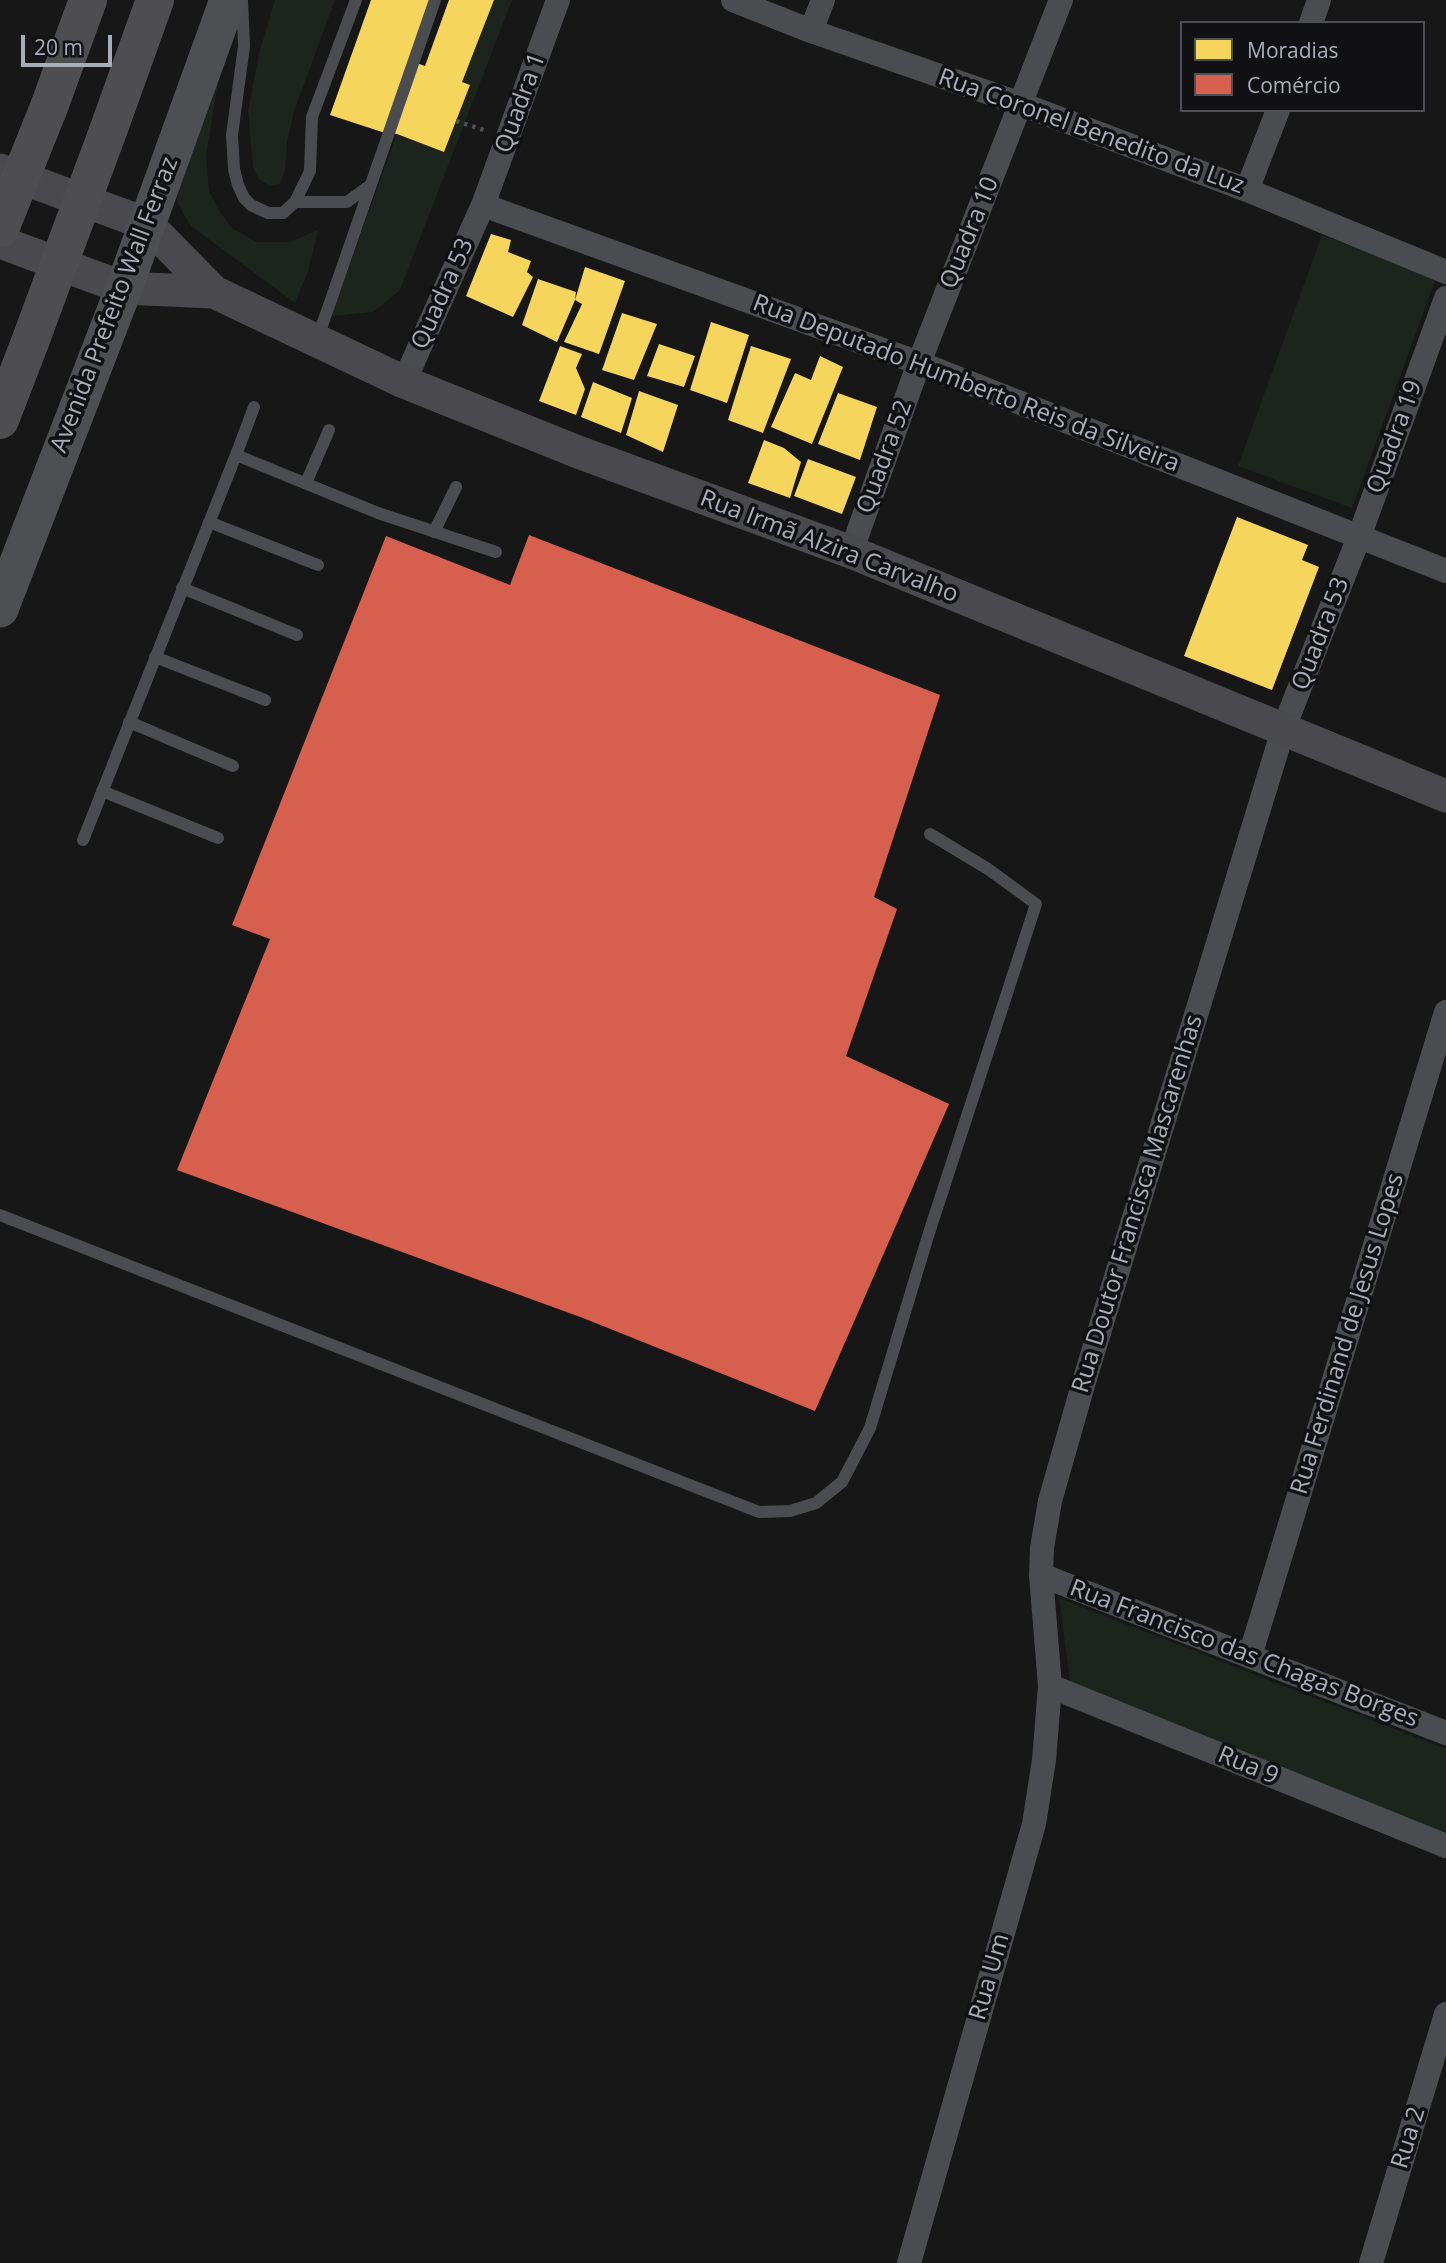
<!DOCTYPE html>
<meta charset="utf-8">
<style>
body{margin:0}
#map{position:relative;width:1446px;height:2263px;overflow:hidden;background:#171717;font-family:"Open Sans",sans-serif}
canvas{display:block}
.legend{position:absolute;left:1180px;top:21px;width:245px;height:91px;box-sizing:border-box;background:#111113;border:2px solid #4d4f55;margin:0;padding:9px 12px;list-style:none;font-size:21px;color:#a8adb8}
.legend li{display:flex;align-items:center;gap:14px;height:35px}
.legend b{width:35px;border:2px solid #4d4f55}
.scale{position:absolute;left:21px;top:35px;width:91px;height:32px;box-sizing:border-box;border:4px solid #a8adb8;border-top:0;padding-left:9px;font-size:21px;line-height:24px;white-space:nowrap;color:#a8adb8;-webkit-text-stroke:5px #111113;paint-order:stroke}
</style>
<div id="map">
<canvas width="1446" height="2263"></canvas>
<ul class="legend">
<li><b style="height:19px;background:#f6d55c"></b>Moradias</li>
<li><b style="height:19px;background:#d6604d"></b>Comércio</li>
</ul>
<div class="scale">20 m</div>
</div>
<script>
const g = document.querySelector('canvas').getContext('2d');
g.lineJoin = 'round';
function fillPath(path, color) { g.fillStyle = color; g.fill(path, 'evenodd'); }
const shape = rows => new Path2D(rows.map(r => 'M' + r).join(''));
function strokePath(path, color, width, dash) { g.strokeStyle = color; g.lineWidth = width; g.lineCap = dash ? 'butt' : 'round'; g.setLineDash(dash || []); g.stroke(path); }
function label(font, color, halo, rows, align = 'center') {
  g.font = font + ' "Open Sans",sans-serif'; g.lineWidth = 7; g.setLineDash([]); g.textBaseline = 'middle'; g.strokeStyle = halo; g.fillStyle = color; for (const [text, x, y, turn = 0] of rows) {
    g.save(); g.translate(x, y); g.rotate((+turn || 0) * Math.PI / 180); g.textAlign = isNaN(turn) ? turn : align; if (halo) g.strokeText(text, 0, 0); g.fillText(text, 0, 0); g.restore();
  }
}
fillPath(shape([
 [275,0,335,0,294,111,287,143,285,170,280,184,270,186,259,179,253,167,248,110,259,53],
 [494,0,512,0,400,290,373,312,331,316,397,134,444,152,470,85,462,82],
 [224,46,206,155,209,191,219,211,233,229,257,242,290,242,318,230,308,271,295,303,191,226,178,204,176,182],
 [1322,235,1436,278,1352,508,1238,466],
 [1059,1598,1446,1749,1446,1839,1071,1688]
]), '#1d241e');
fillPath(shape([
 [371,0,436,0,414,62,425,66,449,0,494,0,462,82,470,85,444,152,397,134,382,132,330,115],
 [491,234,511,240,508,252,531,261,527,272,533,277,513,317,466,296],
 [585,267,625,281,599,354,564,342,582,304,575,300],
 [538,279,576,292,575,300,557,342,522,325],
 [622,313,657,324,634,380,602,370],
 [711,322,749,335,727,403,690,390],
 [659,344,695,356,684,387,647,376],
 [560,346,582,354,576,368,585,389,576,415,539,401],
 [751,346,791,359,763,433,728,420],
 [820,356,843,367,812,444,771,427,795,373,811,380],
 [593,382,632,398,621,433,581,417],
 [639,391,678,405,663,452,626,435],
 [838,393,877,407,860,460,818,444],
 [764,440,784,448,801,462,790,498,748,483],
 [808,459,856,477,842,514,794,496],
 [1237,517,1308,545,1302,560,1319,567,1272,690,1184,656]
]), '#f6d55c');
fillPath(shape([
 [529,535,940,695,874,897,897,909,846,1056,949,1104,815,1411,583,1318,177,1170,270,939,232,925,386,536,510,585]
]), '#d6604d');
strokePath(shape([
 [456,121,484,130]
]), '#4d4e52', 4.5, [3.5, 5]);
strokePath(shape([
 [242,0,244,46,232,135,234,169,238,185,244,198,251,205,268,213,283,213,295,202,310,171,312,117,356,0],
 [295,202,347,202,369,186],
 [317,340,435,0],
 [236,455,254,407],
 [306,483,329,430],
 [209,522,318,565],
 [434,532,456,487],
 [182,588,297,635],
 [155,657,265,700],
 [129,722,233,766],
 [102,791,218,838],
 [83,840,236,455,378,513,496,552],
 [0,1215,759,1512,790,1511,816,1503,842,1482,870,1428,928,1236,1036,904,988,869,930,834]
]), '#4b4c50', 12);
strokePath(shape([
 [733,0,811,31,1021,104,1247,190,1446,272],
 [1311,23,1319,0],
 [811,31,823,0],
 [1247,190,1278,110],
 [483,205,919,363,1446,571],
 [404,382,483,205,558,0],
 [851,552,919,363,1061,0],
 [1041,1575,1446,1733],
 [1250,1656,1446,1012],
 [1050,1686,1446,1846],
 [909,2263,1034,1824,1044,1760,1050,1686,1041,1575,1042,1548,1050,1501,1083,1385,1283,730,1359,537,1446,298],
 [1371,2263,1446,2014]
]), '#4b4c50', 24);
strokePath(shape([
 [0,170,147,224,214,292,404,382,578,452,851,552,1446,796],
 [0,242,124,288,214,292]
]), '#4a4a4e', 33);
strokePath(shape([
 [0,609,124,288,228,0]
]), '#4d4f52', 37);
strokePath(shape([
 [49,107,88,0],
 [108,131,155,0],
 [0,420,30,342]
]), '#4e4e51', 38);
strokePath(shape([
 [0,229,49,107],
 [30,342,108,131]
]), '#4e4e51', 38);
label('24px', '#a8adb8', '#111113', [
 ["Quadra 1",521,103,-70],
 ["Rua Coronel Benedito da Luz",1091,132,20],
 ["Quadra 10",970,233,-68],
 ["Quadra 53",443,294,-66],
 ["Avenida Prefeito Wall Ferraz",115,305,-69],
 ["Rua Deputado Humberto Reis da Silveira",966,384,21],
 ["Quadra 19",1395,437,-70],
 ["Quadra 52",885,457,-70],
 ["Rua Irmã Alzira Carvalho",829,547,21],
 ["Quadra 53",1321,634,-69],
 ["Rua Doutor Francisca Mascarenhas",1138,1204,-73],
 ["Rua Ferdinand de Jesus Lopes",1348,1334,-73],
 ["Rua Francisco das Chagas Borges",1244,1654,21],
 ["Rua 9",1248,1766,22],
 ["Rua Um",990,1977,-74],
 ["Rua 2",1409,2138,-73]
]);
</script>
